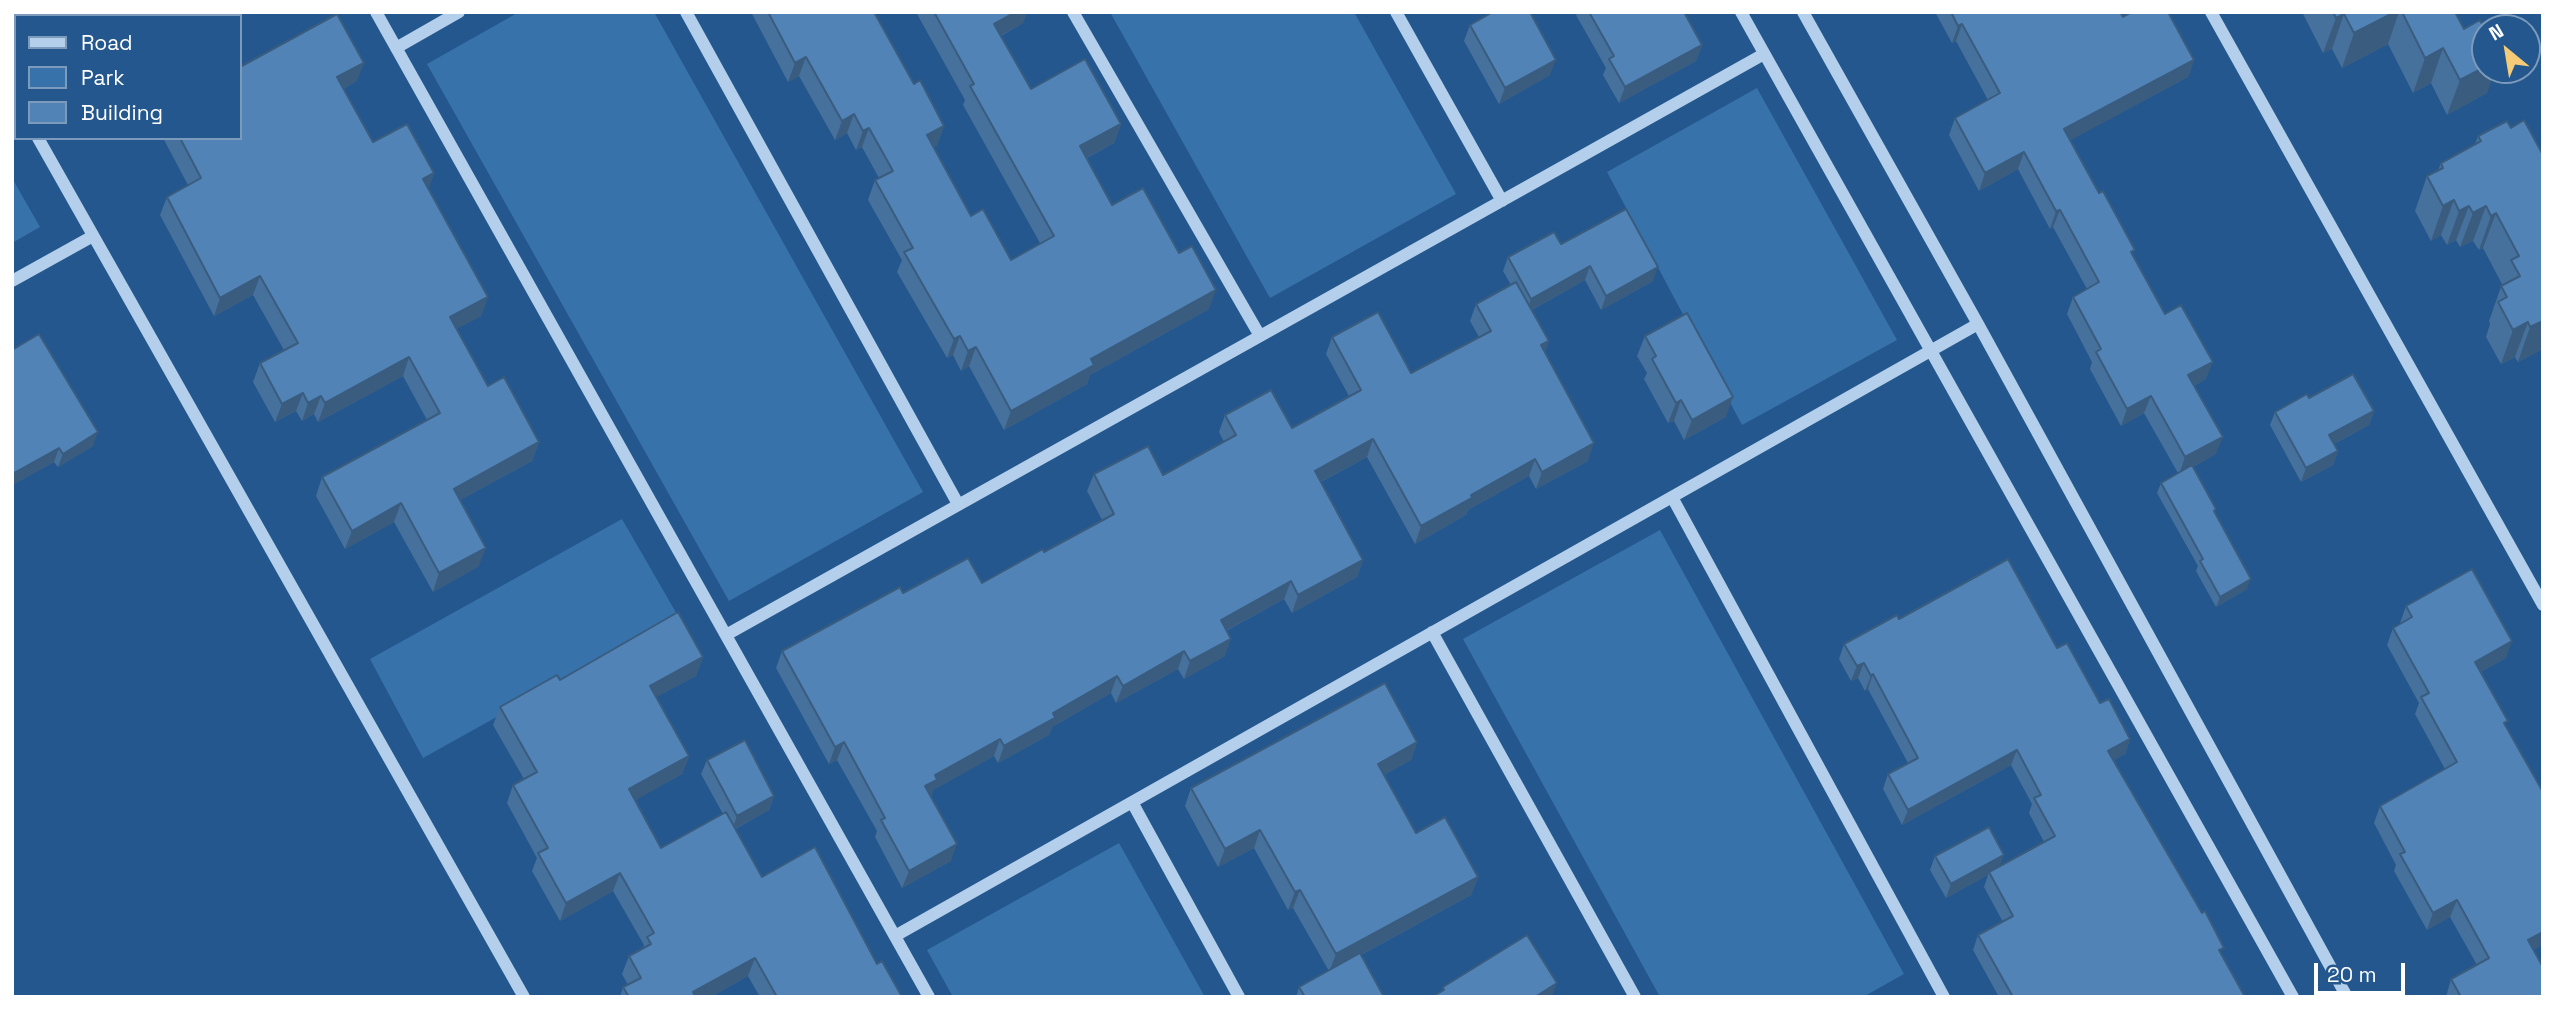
<!DOCTYPE html>
<style>
body{margin:0}
#map{position:relative;width:2555px;height:1009px;overflow:hidden;background:#24578d;font-family:"Space Grotesk",sans-serif}
canvas{display:block}
.frame{position:absolute;inset:0;border:14px solid #fff;pointer-events:none}
.legend{position:absolute;left:14px;top:14px;width:228px;height:126px;box-sizing:border-box;background:#24578d;border:2px solid #7c9abb;margin:0;padding:9px 12px;list-style:none;font-size:21px;color:#fff}
.legend li{display:flex;align-items:center;gap:14px;height:35px}
.legend b{width:35px;border:2px solid #7c9abb}
.north{position:absolute;left:2471px;top:14px;width:70px;height:70px;box-sizing:border-box;background:#24578d;border:2px solid #7c9abb;border-radius:50%;rotate:330deg;font-size:19px;font-weight:700;line-height:28px;text-align:center;color:#fff}
.north::after{content:'';display:block;margin:auto;width:24px;height:32px;background:#f5cb77;clip-path:polygon(50% 0,100% 100%,50% 72%,0 100%)}
.scale{position:absolute;left:2314px;top:963px;width:91px;height:32px;box-sizing:border-box;border:4px solid #fff;border-top:0;padding-left:9px;font-size:21px;line-height:24px;white-space:nowrap;color:#fff;-webkit-text-stroke:5px #24578d;paint-order:stroke}
</style>
<div id="map">
<canvas width="2555" height="1009"></canvas>
<div class="frame"></div>
<ul class="legend">
<li><b style="height:9px;background:#b4cfeb"></b>Road</li>
<li><b style="height:19px;background:#3872aa"></b>Park</li>
<li><b style="height:19px;background:#5183b6"></b>Building</li>
</ul>
<div class="north">N</div>
<div class="scale">20 m</div>
</div>
<script>
const g = document.querySelector('canvas').getContext('2d');
g.lineJoin = 'round';
function fillPath(path, color) { g.fillStyle = color; g.fill(path, 'evenodd'); }
const shape = rows => new Path2D(rows.map(r => 'M' + r).join(''));
function strokePath(path, color, width, dash) { g.strokeStyle = color; g.lineWidth = width; g.lineCap = dash ? 'butt' : 'round'; g.setLineDash(dash || []); g.stroke(path); }
fillPath(shape([
 [519,12,654,12,923,492,729,601,427,64],
 [1110,12,1354,12,1456,194,1270,298],
 [1757,88,1897,340,1742,425,1607,172],
 [12,178,40,227,12,243],
 [622,519,678,616,423,758,370,659],
 [1660,530,1904,974,1863,997,1660,997,1463,639],
 [1119,843,1205,997,953,997,927,950]
]), '#3872aa');
strokePath(shape([
 [376,12,929,997],
 [686,12,958,504],
 [1073,12,1260,336],
 [1396,12,1502,201],
 [1741,12,2293,997],
 [1803,12,1978,324,2347,997],
 [2211,12,2543,605],
 [396,48,459,12],
 [12,94,16,100],
 [38,138,524,997],
 [12,281,93,236],
 [1672,497,1944,997],
 [1432,632,1635,997],
 [726,635,1764,54],
 [1132,802,1239,997],
 [895,936,1978,324]
]), '#b4cfeb', 12);
fillPath(shape([
 [751,12,874,12,914,84,944,126,937,145,934,147,971,216,1011,260,1040,243,963,105,965,100,917,14,918,12,1027,12,1023,23,1001,36,1031,89,1121,124,1114,143,1087,158,1112,205,1209,309,1090,375,1087,384,1004,430,969,366,961,371,953,355,947,358,897,272,902,260,868,200,875,180,879,178,862,147,856,150,847,133,835,140,799,76,788,82],
 [1488,12,1530,12,1550,75,1499,104,1464,41,1470,25,1489,15],
 [1578,12,1684,12,1702,45,1696,61,1619,103,1603,75,1606,68,1576,15],
 [1935,12,2120,12,2123,17,2194,60,2188,77,2070,140,2165,314,2206,379,2194,386,2216,454,2193,467,2215,513,2247,589,2216,607,2196,571,2198,566,2157,493,2161,483,2178,473,2144,413,2121,426,2090,369,2092,362,2067,314,2073,297,2087,289,2053,227,2050,229,2018,169,1979,191,1949,135,1955,118,1988,100,1956,41,1952,43],
 [2302,12,2455,12,2487,93,2447,115,2431,83,2413,93,2388,44,2342,68,2332,49,2323,53],
 [357,81,343,89,373,142,434,173,428,189,488,297,481,316,456,329,488,386,539,442,532,461,460,500,479,566,433,592,394,522,345,549,316,496,322,477,427,420,403,376,318,422,314,414,302,421,296,411,275,422,253,382,260,363,284,350,253,295,214,316,160,215,167,197,188,185,163,138,240,138],
 [2511,128,2543,155,2543,349,2518,362,2515,357,2501,364,2486,337,2490,324,2489,321,2502,284,2483,248,2479,250,2473,241,2460,247,2456,240,2447,245,2441,235,2431,241,2415,211,2427,176,2438,170,2441,163,2475,144,2478,136],
 [1561,244,1653,281,1601,310,1585,280,1532,310,1549,341,1545,352,1588,461,1536,489,1529,476,1468,510,1466,515,1415,544,1367,457,1321,482,1363,560,1357,577,1292,613,1284,599,1226,631,1225,656,1184,679,1178,669,1116,703,1111,693,1052,727,1049,735,998,763,994,756,933,790,931,797,951,861,902,888,875,837,877,831,837,760,829,764,776,668,782,651,903,593,982,583,1044,552,1102,520,1087,491,1094,474,1163,475,1224,442,1219,432,1225,415,1292,428,1349,396,1326,354,1332,337,1411,373,1479,337,1470,321,1476,304,1511,285,1503,271,1508,257],
 [1645,336,1726,417,1684,440,1674,421,1668,423,1644,379,1647,373,1637,356],
 [12,350,93,446,58,467,54,462,12,485],
 [2309,398,2374,411,2369,425,2334,444,2338,451,2333,465,2301,482,2270,425,2275,412],
 [2406,606,2506,658,2481,672,2506,726,2543,945,2533,950,2543,997,2446,997,2451,979,2477,965,2450,917,2427,930,2394,871,2396,865,2374,823,2380,806,2445,769,2415,714,2419,703,2387,645,2393,628,2400,624,2400,623],
 [1899,619,2057,648,2100,703,2130,739,2125,754,2114,760,2245,997,1999,997,1973,950,1978,935,2003,922,1984,887,1988,875,1946,898,1930,870,1935,856,2000,866,2044,842,2029,813,2032,804,2011,765,1902,825,1883,789,1888,774,1908,763,1868,689,1865,691,1858,678,1851,681,1839,659,1844,644],
 [703,657,696,676,656,697,689,756,682,774,635,800,661,848,723,814,701,774,707,760,774,796,769,810,735,829,762,877,877,964,902,997,760,997,748,976,711,997,620,997,623,987,628,985,622,974,629,956,643,948,644,945,613,891,560,921,532,871,537,858,507,803,513,785,524,779,493,725,500,707,560,680],
 [1417,742,1411,760,1384,775,1416,833,1478,877,1471,895,1361,955,1384,997,1296,997,1299,987,1329,971,1293,908,1288,910,1254,848,1218,867,1185,806,1191,788]
]), '#46719d');
fillPath(shape([
 [1016,12,1027,12,1023,23,987,43,994,24],
 [2395,12,2399,12,2388,44,2342,68,2354,33],
 [2344,14,2332,49,2323,53,2336,18],
 [1962,24,1956,41,1952,43,1958,26],
 [1702,45,1696,61,1619,103,1625,87],
 [2443,48,2431,83,2413,93,2425,58],
 [806,57,799,76,788,82,795,63],
 [1556,60,1550,75,1499,104,1505,88],
 [2194,60,2188,77,2058,147,2064,129],
 [364,63,357,81,330,96,337,77],
 [2485,67,2485,70,2496,70,2487,93,2447,115,2460,80],
 [854,114,847,133,835,140,842,121],
 [1121,124,1114,143,1073,165,1080,146],
 [944,126,937,145,920,154,927,135],
 [869,128,862,147,856,150,863,131],
 [2024,152,2018,169,1979,191,1985,173],
 [434,173,427,192,423,179],
 [2454,200,2441,235,2431,241,2443,206],
 [2469,206,2456,240,2447,245,2459,211],
 [2486,206,2473,241,2460,247,2473,213],
 [2060,210,2053,227,2050,229,2056,211],
 [2496,213,2483,248,2479,250,2491,216],
 [1590,266,1585,280,1526,313,1531,299],
 [1658,267,1653,281,1601,310,1606,296],
 [260,276,253,295,214,316,220,298],
 [1216,290,1209,309,1090,375,1087,384,1004,430,1011,411,1091,359],
 [488,297,481,316,443,336,450,317],
 [2543,321,2543,349,2518,362,2530,327],
 [2528,322,2515,357,2501,364,2513,330],
 [960,336,953,355,947,358,954,339],
 [1549,341,1543,358,1541,345],
 [976,347,969,366,961,371,968,351],
 [409,357,403,376,318,422,325,403],
 [2213,362,2206,379,2182,393,2188,375],
 [303,393,296,411,275,422,282,404],
 [321,396,314,414,302,421,308,403],
 [2151,396,2144,413,2121,426,2127,409],
 [1733,397,1726,417,1684,440,1692,420],
 [1681,400,1674,421,1668,423,1676,403],
 [2374,411,2369,425,2324,449,2329,435],
 [98,432,93,446,58,467,63,454],
 [2223,437,2216,454,2179,475,2185,457],
 [1373,439,1367,457,1309,488,1315,471],
 [539,442,532,461,447,507,454,489],
 [1594,443,1588,461,1536,489,1542,472],
 [59,448,54,462,12,485,12,477,14,473],
 [2338,451,2333,465,2301,482,2306,468],
 [1535,459,1529,476,1468,510,1466,515,1415,544,1421,526,1471,495],
 [401,503,394,522,345,549,352,531],
 [486,548,479,566,433,592,439,573],
 [1363,560,1357,577,1292,613,1298,595],
 [2251,579,2247,589,2216,607,2220,597],
 [1291,581,1284,599,1214,637,1221,620],
 [1231,639,1225,656,1184,679,1190,661],
 [2512,641,2506,658,2469,679,2475,662],
 [1184,651,1178,669,1116,703,1123,686],
 [703,657,696,676,643,704,650,686],
 [1864,663,1858,678,1851,681,1857,666],
 [1873,674,1868,689,1865,691,1871,676],
 [1117,676,1111,693,1052,727,1049,735,998,763,1004,746,1053,713],
 [1000,739,994,756,933,790,931,797,925,786,935,775],
 [2130,739,2125,754,2103,766,2108,751],
 [844,742,837,760,829,764,835,747],
 [1417,742,1411,760,1371,782,1378,764],
 [2017,750,2011,765,1902,825,1908,810],
 [689,756,682,774,622,808,629,789],
 [774,796,769,810,732,830,737,816],
 [1260,830,1254,848,1218,867,1225,849],
 [957,844,951,861,902,888,909,871],
 [2004,855,1999,869,1989,872,1988,875,1946,898,1951,884],
 [620,873,613,891,560,921,566,903],
 [1478,877,1471,895,1329,972,1336,954],
 [1300,890,1293,908,1288,910,1295,892],
 [2457,900,2450,917,2427,930,2433,913],
 [2543,932,2543,945,2521,957,2528,940],
 [755,958,748,976,711,997,691,997,693,992],
 [1557,983,1552,997,1535,997]
]), '#395c7f');
const building = shape([
 [768,12,874,12,914,84,920,80,944,126,927,135,971,216,983,209,1011,260,1054,236,970,86,974,84,934,12,1016,12,994,24,1031,89,1085,59,1121,124,1080,146,1112,205,1143,188,1179,253,1192,246,1216,290,1091,359,1094,365,1011,411,976,347,968,351,960,336,954,339,904,252,913,248,875,180,893,171,869,128,863,131,854,114,842,121,806,57,795,63,768,12],
 [1493,12,1530,12,1556,60,1505,88,1470,25,1493,12],
 [1589,12,1684,12,1702,45,1625,87,1609,59,1614,56,1589,12],
 [1951,12,2120,12,2123,17,2132,12,2168,12,2194,60,2064,129,2099,193,2103,191,2135,250,2131,252,2165,314,2181,305,2213,362,2188,375,2223,437,2185,457,2151,396,2127,409,2096,352,2101,349,2073,297,2099,282,2060,210,2056,211,2024,152,1985,173,1955,118,2000,93,1962,24,1958,26,1951,12],
 [2333,12,2395,12,2354,33,2344,14,2336,18,2333,12],
 [2402,12,2455,12,2464,29,2480,20,2485,30,2485,67,2460,80,2443,48,2425,58,2402,12],
 [337,14,364,63,337,77,373,142,407,124,434,173,423,179,488,297,450,317,488,386,504,377,539,442,454,489,486,548,439,573,401,503,352,531,322,477,440,413,409,357,325,403,321,396,308,403,303,393,282,404,260,363,298,343,260,276,220,298,167,197,201,178,180,138,240,138,240,67,337,14],
 [2524,120,2543,155,2543,321,2530,327,2528,322,2513,330,2498,302,2507,297,2501,286,2520,276,2511,260,2519,256,2496,213,2491,216,2486,206,2473,213,2469,206,2459,211,2454,200,2443,206,2427,176,2443,168,2441,163,2481,141,2478,136,2507,121,2511,128,2524,120],
 [1626,209,1658,267,1606,296,1590,266,1531,299,1508,257,1554,232,1561,244,1626,209],
 [1516,282,1549,341,1541,345,1594,443,1542,472,1535,459,1471,495,1472,498,1421,526,1373,439,1315,471,1363,560,1298,595,1291,581,1221,620,1231,639,1190,661,1184,651,1123,686,1117,676,1053,713,1055,718,1004,746,1000,739,935,775,937,780,925,786,957,844,909,871,881,820,885,818,844,742,835,747,782,651,900,587,903,593,968,558,982,583,1043,549,1044,552,1114,514,1094,474,1148,446,1163,475,1236,435,1225,415,1271,390,1292,428,1361,390,1332,337,1378,312,1411,373,1491,331,1476,304,1516,282],
 [1687,313,1733,397,1692,420,1681,400,1676,403,1652,359,1656,356,1645,336,1687,313],
 [39,334,98,432,63,454,59,448,14,473,12,470,12,350,39,334],
 [2353,374,2374,411,2329,435,2338,451,2306,468,2275,412,2307,394,2309,398,2353,374],
 [2192,465,2216,509,2214,511,2251,579,2220,597,2200,561,2203,559,2161,483,2192,465],
 [2008,559,2057,648,2067,643,2100,703,2109,699,2130,739,2108,751,2202,913,2205,911,2224,948,2219,950,2245,997,2013,997,1978,935,2013,916,1989,872,2055,836,2034,798,2041,795,2017,750,1908,810,1888,774,1918,758,1873,674,1871,676,1864,663,1857,666,1844,644,1897,615,1899,619,2008,559],
 [2472,569,2512,641,2475,662,2508,721,2504,723,2543,792,2543,932,2528,940,2543,967,2543,997,2461,997,2451,979,2489,958,2457,900,2433,913,2400,854,2405,852,2380,806,2457,762,2421,697,2429,693,2393,628,2412,617,2406,606,2472,569],
 [678,612,703,657,650,686,689,756,629,789,661,848,726,812,762,877,815,847,877,964,882,961,902,997,777,997,755,958,693,992,695,997,629,997,623,987,641,978,629,956,651,944,647,937,654,933,620,873,566,903,538,853,548,848,513,785,537,772,500,707,557,675,560,680,678,612],
 [1385,683,1417,742,1378,764,1416,833,1445,817,1478,877,1336,954,1300,890,1295,892,1260,830,1225,849,1191,788,1385,683],
 [745,740,774,796,737,816,707,760,745,740],
 [1989,827,2004,855,1951,884,1935,856,1989,827],
 [1527,935,1557,983,1535,997,1432,997,1444,990,1443,987,1527,935],
 [1360,953,1384,997,1305,997,1299,987,1360,953]
]);
fillPath(building, '#5183b6');
strokePath(building, '#395c7f', 2);
</script>
